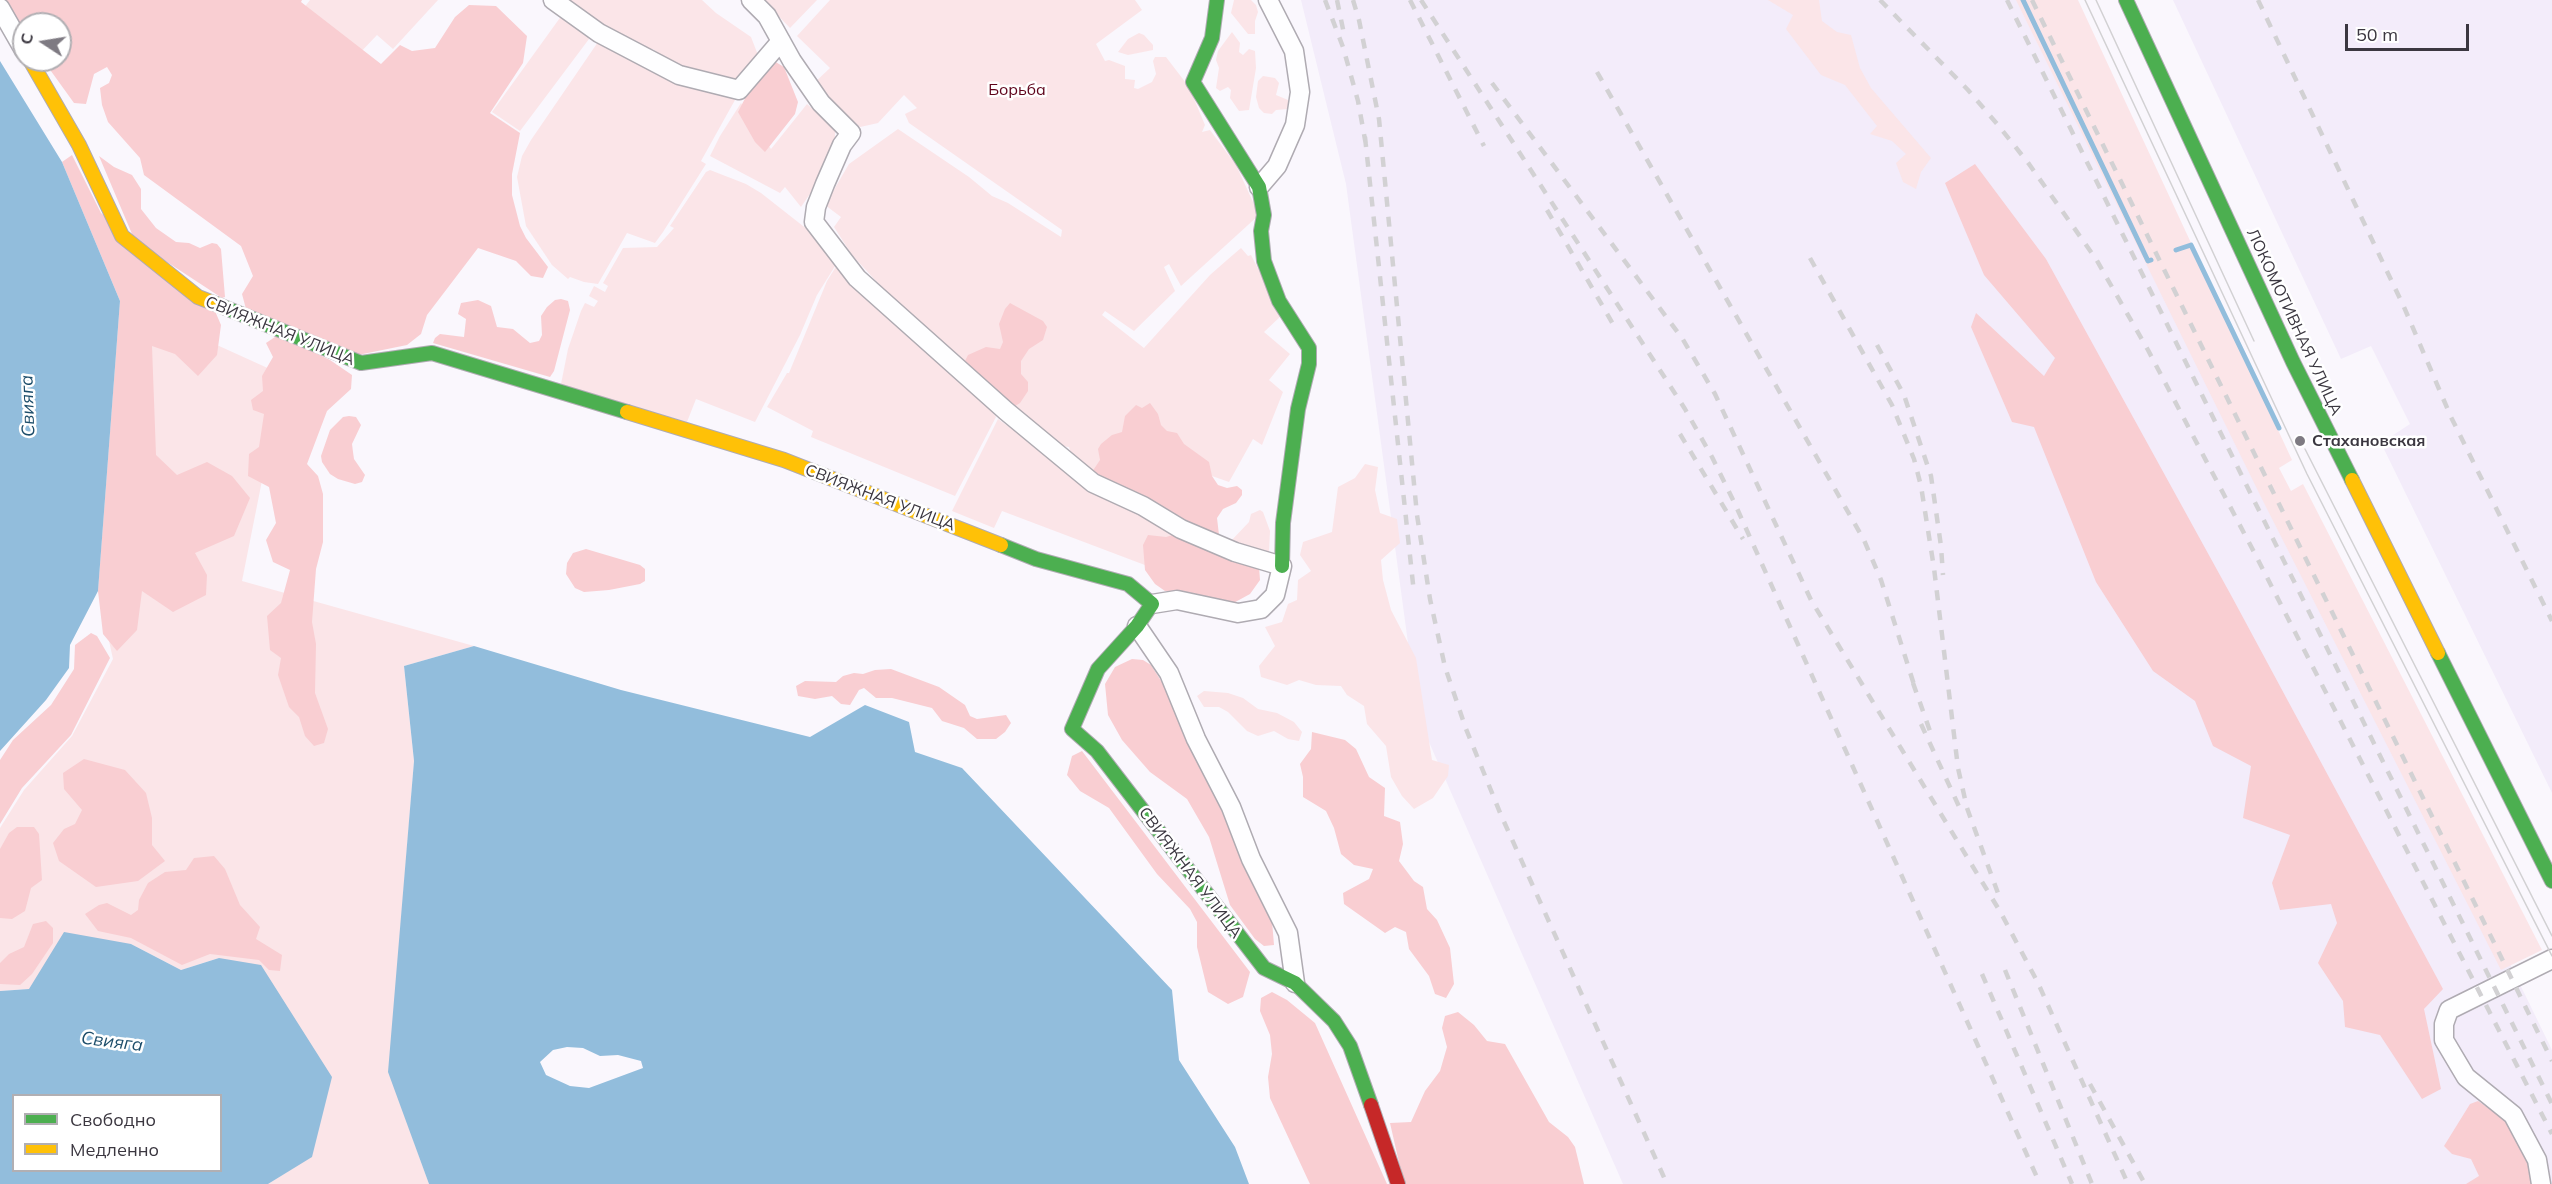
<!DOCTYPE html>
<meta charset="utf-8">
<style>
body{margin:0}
#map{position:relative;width:2552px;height:1184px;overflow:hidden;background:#faf7fd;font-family:Mulish,sans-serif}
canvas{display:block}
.legend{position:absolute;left:12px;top:1094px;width:210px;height:78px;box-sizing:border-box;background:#fff;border:2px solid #b1afb3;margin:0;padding:8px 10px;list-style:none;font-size:18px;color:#3b3740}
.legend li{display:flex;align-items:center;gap:12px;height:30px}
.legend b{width:30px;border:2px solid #b1afb3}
.north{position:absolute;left:12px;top:12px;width:60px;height:60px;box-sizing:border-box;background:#fff;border:2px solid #b1afb3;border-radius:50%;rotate:282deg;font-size:16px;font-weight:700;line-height:24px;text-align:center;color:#3b3740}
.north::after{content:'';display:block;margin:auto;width:21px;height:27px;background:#7e7a82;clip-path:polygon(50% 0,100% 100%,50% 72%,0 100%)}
.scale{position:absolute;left:2345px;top:24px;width:124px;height:27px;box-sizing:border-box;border:3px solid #3b3740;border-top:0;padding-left:8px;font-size:18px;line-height:21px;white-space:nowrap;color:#3b3740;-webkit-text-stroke:4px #fff;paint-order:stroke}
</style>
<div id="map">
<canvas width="2552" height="1184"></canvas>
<ul class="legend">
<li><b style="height:8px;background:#4caf50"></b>Свободно</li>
<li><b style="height:8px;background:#ffc107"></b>Медленно</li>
</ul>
<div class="north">С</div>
<div class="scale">50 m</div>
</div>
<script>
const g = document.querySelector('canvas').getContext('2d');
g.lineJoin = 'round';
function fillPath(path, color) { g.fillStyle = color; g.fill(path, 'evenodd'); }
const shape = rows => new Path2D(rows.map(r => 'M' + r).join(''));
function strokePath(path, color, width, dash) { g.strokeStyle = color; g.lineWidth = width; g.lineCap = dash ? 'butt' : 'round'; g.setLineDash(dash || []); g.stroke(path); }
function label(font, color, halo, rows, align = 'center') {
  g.font = font + ' Mulish,sans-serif'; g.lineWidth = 5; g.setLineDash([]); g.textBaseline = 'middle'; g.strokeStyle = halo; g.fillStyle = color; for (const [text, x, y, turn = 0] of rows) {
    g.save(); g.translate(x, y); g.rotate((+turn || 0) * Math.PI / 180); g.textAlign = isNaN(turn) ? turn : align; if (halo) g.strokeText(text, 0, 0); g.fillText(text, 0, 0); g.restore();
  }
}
fillPath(shape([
 [1301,0,2040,0,2552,1050,2552,1184,1623,1184,1418,717,1346,184],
 [2173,0,2552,0,2552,793,2381,443,2410,424,2371,346,2341,359]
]), '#f3ecfa');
fillPath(shape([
 [310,0,438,0,393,49,377,35,357,56,303,9],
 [556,0,702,0,716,13,751,37,758,55,736,82,675,66,653,49,648,55,605,25,601,31],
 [763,0,817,0,790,28],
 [830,0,1135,0,1142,10,1096,44,1105,61,1109,60,1125,66,1125,79,1135,80,1134,88,1138,89,1152,82,1156,74,1153,61,1155,57,1166,57,1189,87,1205,125,1202,132,1210,130,1236,165,1259,215,1181,286,1169,264,1164,267,1175,291,1134,331,1105,311,1102,315,1144,348,1210,275,1227,260,1241,248,1248,256,1251,255,1282,315,1264,332,1290,354,1269,380,1283,392,1262,445,1253,439,1229,482,1195,470,1111,485,1073,459,1069,447,1061,446,1017,412,888,294,852,255,834,227,841,217,825,205,849,164,898,129,969,177,992,196,1008,203,1061,237,1062,230,909,123,905,114,917,108,904,95,878,123,860,127,812,85,830,68,797,36],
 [1234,0,1251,0,1256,5,1258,12,1255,21,1255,34,1248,34,1231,13],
 [1768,0,1819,0,1822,21,1837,32,1851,35,1860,68,1871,88,1931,158,1921,172,1916,189,1903,182,1896,163,1906,154,1892,141,1870,134,1877,126,1845,85,1821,75,1786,29,1793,15],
 [2016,0,2078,0,2292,460,2279,468,2291,491,2303,484,2542,950,2501,970,2263,501],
 [562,15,586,33,589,39,520,131,492,112],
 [1232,32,1240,43,1239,52,1243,55,1249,49,1255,51,1256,68,1249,110,1239,111,1230,98,1231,90,1228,87,1220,91,1216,88,1219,68,1216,60,1218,51],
 [1139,33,1144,35,1153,45,1153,50,1128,55,1118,52,1128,39],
 [598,42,725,93,735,100,701,161,706,164,663,232,655,243,627,233,598,284,584,282,570,277,568,279,552,265,526,226,517,177,522,156,531,140],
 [1263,76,1275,78,1279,83,1276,95,1288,100,1288,109,1276,110,1272,114,1264,113,1259,108,1256,97,1258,81],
 [741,103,771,149,807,104,817,113,819,112,835,129,835,146,829,166,801,207,785,187,780,193,710,156,720,136],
 [710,170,746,184,761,193,817,237,837,263,817,295,800,335,755,422,696,399,687,422,561,384,568,349,581,311,585,303,594,307,598,301,589,296,594,286,605,292,608,286,603,283,623,248,657,247,674,228,670,226,706,172],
 [837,265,986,403,996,417,955,496,811,437,813,431,767,407,787,373,789,373,827,281],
 [120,301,283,375,242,581,474,646,404,666,414,761,389,1072,429,1184,268,1184,312,1156,219,958,181,970,131,944,29,989,0,991,0,828,24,790,72,736,113,659,98,591],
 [998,419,1034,445,1181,534,1166,573,1002,511,994,528,952,511],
 [1365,464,1378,467,1375,490,1380,513,1397,519,1400,543,1381,560,1383,580,1391,610,1416,658,1432,760,1449,765,1448,776,1433,798,1414,809,1402,796,1391,777,1386,746,1367,724,1364,706,1347,695,1341,686,1316,685,1299,680,1287,685,1261,677,1259,666,1275,646,1265,627,1282,622,1288,604,1297,600,1298,580,1311,571,1300,555,1303,542,1332,532,1338,487,1355,478],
 [1260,510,1263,512,1270,531,1269,552,1262,555,1230,542,1249,522,1251,514],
 [1204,691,1228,693,1243,698,1258,709,1277,713,1294,722,1302,732,1299,741,1288,739,1274,731,1258,736,1247,731,1228,712,1219,707,1204,707,1197,696]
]), '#fbe5e8');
fillPath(shape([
 [5,0,302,0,301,2,381,64,400,45,412,51,435,48,455,17,469,5,496,6,527,36,523,63,490,113,520,133,512,174,512,195,520,226,526,238,548,267,543,278,531,276,516,261,478,248,427,315,421,334,407,345,358,355,246,309,242,294,253,276,241,246,144,175,140,158,108,122,102,105,100,88,109,83,112,75,107,67,94,74,86,104,74,103,43,60,60,60,60,24,24,24,24,31],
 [774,61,784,67,798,102,795,114,765,152,755,142,738,112,752,85],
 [72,155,101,213,215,311,221,325,217,355,198,376,175,354,152,346,156,455,177,475,207,462,232,476,250,498,234,536,195,553,207,575,206,595,173,612,142,591,137,630,117,651,103,634,98,591,120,301,62,162],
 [99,156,114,167,132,175,141,189,141,209,156,228,176,242,189,243,200,248,212,243,217,244,221,249,225,297,222,298,135,241],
 [1975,164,2046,259,2232,597,2443,989,2424,1009,2441,1089,2422,1099,2380,1035,2345,1027,2343,1001,2318,963,2337,923,2331,904,2280,910,2272,883,2290,835,2243,818,2251,766,2213,746,2195,701,2153,671,2096,582,2034,427,2012,422,1971,327,1976,313,2044,376,2055,358,1984,275,1945,183],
 [561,299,568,301,570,310,554,371,550,377,433,343,435,338,440,334,464,337,466,319,458,314,461,303,478,300,491,306,497,327,513,329,530,343,539,341,542,335,541,316,547,307,555,300],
 [1010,303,1043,321,1047,327,1043,340,1029,349,1021,361,1021,374,1028,382,1028,391,1020,403,1015,406,968,366,965,361,968,355,986,347,1000,349,1003,342,999,324,1005,309],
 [278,335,330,360,352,375,351,389,327,411,307,464,318,476,323,494,323,542,316,569,312,622,316,644,315,693,328,729,324,743,314,746,305,736,299,717,289,707,278,675,281,658,270,650,267,616,281,603,290,570,273,562,266,540,276,523,269,487,248,476,249,454,259,447,264,414,253,410,251,400,263,391,262,376,273,357,266,343],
 [1150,403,1158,414,1161,425,1167,431,1177,433,1184,444,1209,462,1212,476,1218,485,1227,488,1237,486,1242,490,1242,495,1236,503,1223,509,1217,518,1219,535,1214,538,1090,475,1100,460,1098,449,1101,444,1112,435,1122,432,1125,416,1136,405,1142,408],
 [349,416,356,417,361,425,352,444,353,452,354,459,365,475,362,482,355,484,338,479,330,474,322,462,321,456,330,430,343,417],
 [1176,534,1259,567,1260,580,1250,594,1228,606,1195,599,1179,591,1165,591,1155,584,1145,570,1143,545,1148,535,1166,537],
 [586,549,640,565,645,569,645,581,640,584,609,590,584,592,575,588,566,574,567,563,573,553],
 [91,633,97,636,110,658,71,735,22,788,0,824,0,760,13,740,51,705,74,669,75,645],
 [1132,659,1143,660,1151,665,1165,687,1272,921,1274,945,1264,946,1255,939,1230,905,1209,837,1187,799,1150,772,1122,740,1108,715,1105,684,1115,667],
 [891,669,939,687,965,705,970,716,977,719,1006,715,1011,723,1005,732,996,739,977,739,964,728,942,721,932,708,892,698,876,698,864,688,859,690,850,705,841,704,832,696,815,699,798,696,796,686,805,681,836,682,843,676,854,673,863,674,875,670],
 [1312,732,1345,740,1356,749,1369,777,1385,788,1384,816,1400,822,1403,844,1399,861,1414,881,1423,887,1427,909,1437,920,1450,948,1454,984,1446,998,1435,994,1429,976,1409,949,1406,932,1395,927,1385,933,1344,904,1343,893,1369,879,1373,869,1354,865,1341,854,1334,828,1326,811,1303,797,1303,777,1300,764,1311,749],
 [1082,751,1250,972,1243,997,1228,1004,1208,992,1197,947,1197,922,1190,909,1157,874,1109,808,1080,791,1067,775,1072,756],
 [84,759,125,770,146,793,152,818,152,845,165,861,138,881,96,887,59,861,53,843,64,829,75,824,82,810,64,789,63,773],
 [17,827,34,827,39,834,42,880,31,888,25,911,12,919,0,918,0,849,9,833],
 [214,856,225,869,240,905,260,927,256,939,282,955,280,971,269,970,259,960,210,954,182,965,131,938,98,931,85,914,99,905,107,903,131,915,138,910,139,900,148,883,165,872,186,870,194,858],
 [46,921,53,928,53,943,32,974,20,985,0,984,0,963,9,954,24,947,33,924],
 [1272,992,1287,1000,1315,1023,1387,1184,1310,1184,1309,1182,1270,1098,1268,1077,1272,1054,1270,1035,1260,1011,1261,998],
 [1458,1012,1474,1025,1487,1041,1505,1044,1549,1122,1568,1137,1575,1147,1584,1184,1404,1184,1390,1123,1411,1122,1425,1091,1440,1071,1447,1047,1442,1028,1445,1016],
 [2478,1101,2507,1121,2528,1159,2535,1184,2466,1184,2479,1176,2471,1159,2452,1154,2444,1146,2470,1104]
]), '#f9ced2');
fillPath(shape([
 [0,61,62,162,120,301,98,591,70,645,69,668,46,700,0,751],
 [474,646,621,690,810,737,865,705,909,722,915,752,962,768,1172,990,1179,1060,1235,1147,1249,1184,429,1184,388,1072,414,761,404,666],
 [567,1047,583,1048,600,1056,618,1055,641,1061,643,1068,589,1088,570,1086,546,1075,540,1062,553,1050],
 [64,932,131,944,181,970,219,958,261,965,332,1077,312,1157,268,1184,0,1184,0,991,29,989],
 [14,1096,220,1096,220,1170,14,1170]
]), '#92bddc');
strokePath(shape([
 [2023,0,2148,261,2151,260],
 [2176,250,2191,245,2279,428]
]), '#92bddc', 5);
const street = shape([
 [553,0,599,33,679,75,739,90,781,41],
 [751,0,767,16,792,61,821,103,851,133,842,145,825,184,816,207,814,222,857,278,1006,411,1093,483,1143,506,1181,529,1235,552,1282,566,1275,595,1261,609,1238,613,1177,600,1152,604],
 [0,8,24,50],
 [1259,187,1277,166,1295,125,1300,92,1294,51,1268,0],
 [1137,626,1169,673,1196,739,1231,807,1251,859,1288,933,1295,983],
 [2541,1184,2537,1160,2513,1115,2466,1077,2444,1040,2444,1024,2449,1010,2552,959]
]);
const fast = shape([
 [1217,0,1212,38,1193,82,1259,187,1264,215,1261,231,1264,261,1279,301,1309,348,1309,364,1298,409,1283,523,1282,566],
 [2126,0,2293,362,2352,480],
 [216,304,361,363,432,353,627,412],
 [1001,545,1036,559,1128,584,1152,604,1137,626,1098,669,1072,729,1097,751,1264,968,1295,983,1334,1021,1350,1046,1371,1105],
 [2438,653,2552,881]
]);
const slow = shape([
 [30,60,79,145,122,236,198,297,216,304],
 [627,412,784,460,1001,545],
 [2352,480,2438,653]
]);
const jam = shape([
 [1371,1105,1398,1184]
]);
strokePath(street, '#afabb2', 21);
strokePath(fast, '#afabb2', 16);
strokePath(slow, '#afabb2', 16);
strokePath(jam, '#afabb2', 16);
strokePath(street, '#fefeff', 18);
strokePath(fast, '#4caf50', 14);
strokePath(slow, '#ffc107', 14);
strokePath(jam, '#c62828', 14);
strokePath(shape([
 [2085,0,2307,474,2552,956],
 [2096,0,2254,341],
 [2305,449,2552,936]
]), '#d2d1d3', 1.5);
strokePath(shape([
 [1325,0,1343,47,1358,101,1366,145],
 [1337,0,1344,34],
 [1353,0,1359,20,1379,119,1417,515,1430,599,1445,667,1466,729,1501,815,1667,1184],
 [1410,0,1484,146],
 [1421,0,1685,409,1712,457,1735,504,2040,1184],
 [1880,0,1968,90,1998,125,2029,164,2096,259,2148,350,2255,554,2552,1134],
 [2007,0,2552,1104],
 [2032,0,2552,1061],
 [2258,0,2404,307,2451,417,2552,621],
 [1597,72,1864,540,1881,580,1916,691],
 [1492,83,1682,338,1715,394,1811,600,2001,913,2038,983,2128,1184],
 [1365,137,1414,593],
 [1547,210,1613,324],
 [1810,258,1892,405,1914,459,1921,486,1934,568,1958,768,1967,808,1999,896],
 [1877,345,1904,395,1931,476,1941,546,1943,575],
 [1680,434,1743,539],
 [1913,683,1930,731],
 [1921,724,1962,813],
 [2005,970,2092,1184],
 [1982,974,2072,1184],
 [2090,1084,2145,1184]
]), '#d2d1d3', 4.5, [10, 10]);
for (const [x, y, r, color] of [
 [2300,441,6,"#7e7a82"]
]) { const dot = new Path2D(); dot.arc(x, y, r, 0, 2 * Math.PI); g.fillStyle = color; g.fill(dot); strokePath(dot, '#fff', 2); }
label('16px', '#5e031a', '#fff', [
 ["Борьба",1017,90]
]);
label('16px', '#3b3740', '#fff', [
 ["ЛОКОМОТИВНАЯ УЛИЦА",2294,322,65],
 ["СВИЯЖНАЯ УЛИЦА",280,331,22],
 ["СВИЯЖНАЯ УЛИЦА",880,498,21],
 ["СВИЯЖНАЯ УЛИЦА",1190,873,53]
]);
label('bold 16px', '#3b3740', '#fff', [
 ["Стахановская",2312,441]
], 'left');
label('italic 18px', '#1c4d6a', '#fff', [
 ["Свияга",28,406,-92],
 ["Свияга",112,1042,7]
]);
</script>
